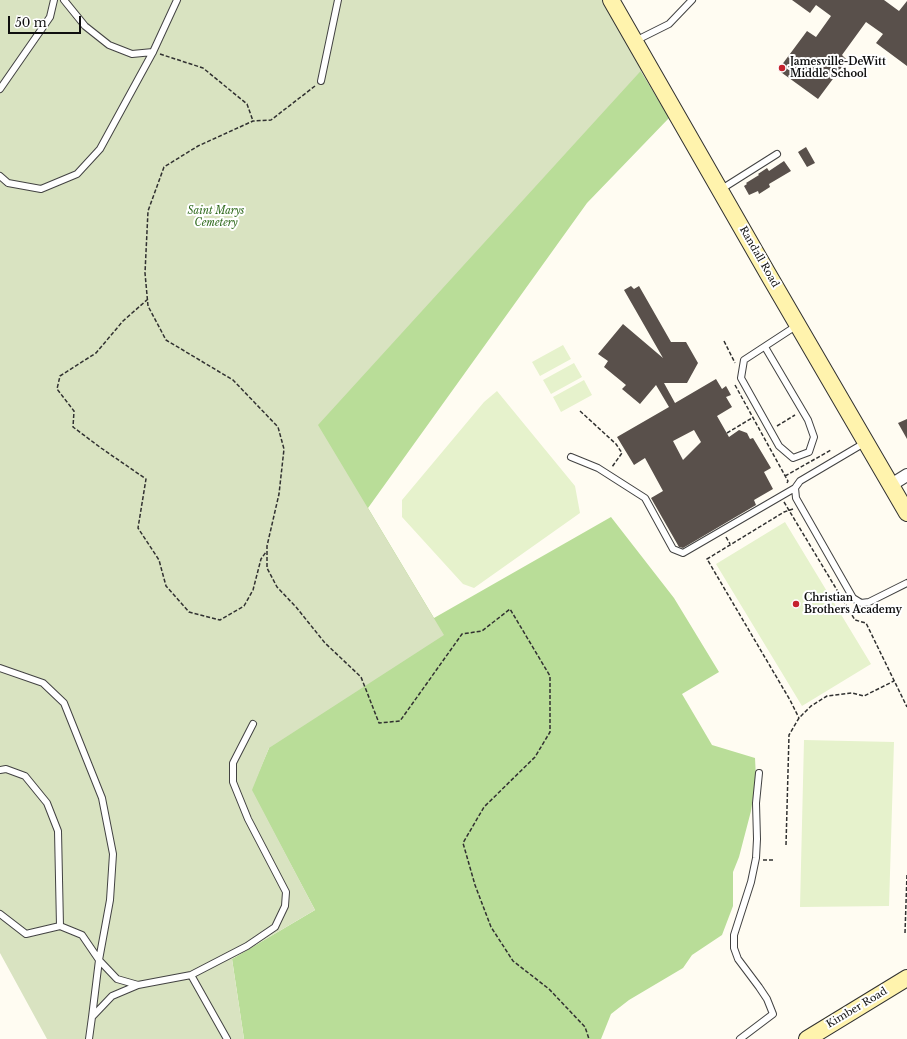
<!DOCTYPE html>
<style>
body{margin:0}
#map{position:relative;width:907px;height:1039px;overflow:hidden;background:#fffcf2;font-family:"Libre Baskerville",serif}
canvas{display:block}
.scale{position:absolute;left:8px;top:16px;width:73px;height:18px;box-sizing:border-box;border:2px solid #0f0f0f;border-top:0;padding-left:5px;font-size:12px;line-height:14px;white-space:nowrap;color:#0f0f0f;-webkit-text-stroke:3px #fff;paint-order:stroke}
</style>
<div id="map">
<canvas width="907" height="1039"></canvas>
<div class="scale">50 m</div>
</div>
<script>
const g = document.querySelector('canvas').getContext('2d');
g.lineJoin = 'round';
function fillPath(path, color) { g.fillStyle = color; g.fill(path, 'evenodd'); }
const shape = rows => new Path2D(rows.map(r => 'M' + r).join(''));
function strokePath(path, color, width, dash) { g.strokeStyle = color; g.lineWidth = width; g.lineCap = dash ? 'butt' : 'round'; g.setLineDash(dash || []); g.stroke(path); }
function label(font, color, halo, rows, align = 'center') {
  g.font = font + ' "Libre Baskerville",serif'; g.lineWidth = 4; g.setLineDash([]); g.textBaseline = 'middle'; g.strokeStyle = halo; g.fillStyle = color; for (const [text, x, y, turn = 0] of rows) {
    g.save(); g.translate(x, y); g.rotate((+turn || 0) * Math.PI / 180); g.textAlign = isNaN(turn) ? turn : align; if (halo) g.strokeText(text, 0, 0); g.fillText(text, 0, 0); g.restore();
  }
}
fillPath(shape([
 [598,0,669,118,587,203,368,508,434,618,611,517,674,598,719,672,682,694,712,745,755,758,756,778,751,811,739,857,733,872,733,906,722,935,692,955,683,968,629,1000,611,1014,601,1039,244,1039,232,959,315,910,251,790,269,748,0,247]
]), '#b9dd98');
fillPath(shape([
 [0,0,611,0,648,63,318,425,444,635,269,748,252,790,315,910,232,959,244,1039,47,1039,0,953]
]), '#d9e3c1');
fillPath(shape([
 [563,345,571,359,540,376,532,362],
 [574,363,582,377,551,394,543,380],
 [584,380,592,395,561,412,553,397],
 [497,391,575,486,580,513,474,588,463,584,402,517,402,500,484,402],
 [785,522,871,664,802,706,716,564],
 [804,740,894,742,889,906,800,907]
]), '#e6f2cc');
fillPath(shape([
 [792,0,884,0,899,11,907,1,907,66,876,43,883,34,866,22,842,55,847,60,818,99,778,70,807,31,816,37,831,16,816,5,810,13],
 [806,147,815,163,807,167,798,152],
 [784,161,791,171,769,184,770,187,759,194,758,191,749,195,744,186,747,184,746,183,759,175,758,174,767,168,769,171],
 [631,286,634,289,639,286,671,342,686,342,698,363,687,383,664,383,675,403,716,379,722,389,726,386,731,395,726,397,732,407,717,416,729,437,739,430,747,433,750,439,753,438,771,468,764,472,773,489,754,500,756,505,683,548,679,547,651,498,663,491,645,458,634,465,617,437,669,407,656,385,640,404,622,389,626,385,604,367,608,361,598,354,623,324,663,358,624,290],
 [694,430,701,442,683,460,673,441],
 [907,419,907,439,898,423]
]), '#59504b');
const lane = shape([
 [64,0,85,26,109,45,132,54,153,52],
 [635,41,669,24,692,0],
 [321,81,338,0],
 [0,89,50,17,54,0],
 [0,176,8,183,41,189,77,174,100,149,153,52,177,0],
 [720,190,777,154],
 [765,347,808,420,814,437,809,452,793,458,779,446,741,378,744,360,796,326],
 [866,442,800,481,795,488,796,498,853,598,861,603,869,602,907,583],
 [571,457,598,468,645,498,673,549,683,553,795,488],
 [0,668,43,683,64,703,102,798,113,854,110,900,99,960,117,979,138,985],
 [0,770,6,769,25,776,47,803,58,831,60,926],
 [0,914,26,934,60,926,82,935,99,960,92,1017],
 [191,975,247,946,275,927,285,906,286,892,248,819,233,782,233,763,253,724],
 [89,1039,92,1017,112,996,138,985,191,975,227,1039],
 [740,1039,773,1014,767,999,759,987,738,959,734,948,734,935,751,882,756,858,757,839,756,803,759,773]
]);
const street = shape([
 [891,485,907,475]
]);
const secondary = shape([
 [611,0,768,274,907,513],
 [807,1039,907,978]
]);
strokePath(lane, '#424242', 8);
strokePath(street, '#424242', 14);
strokePath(secondary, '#313131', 18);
strokePath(shape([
 [160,54,203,68,247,104,253,121],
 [315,86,271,120,253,121,198,146,164,167,148,211,145,273,148,306,166,340,233,380,278,427,284,449,279,494,267,546,267,568,277,587,296,607,325,643,361,677,379,723,400,721,462,634,482,631,510,609,550,676,550,732,535,757,484,807,463,843,475,885,491,927,513,961,549,989,585,1027,589,1039],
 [148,299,123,321,96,353,60,376,57,389,74,411,73,427,101,448,146,479,138,528,159,560,166,586,189,612,220,620,244,606,253,590,261,559,266,552],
 [724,341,735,363],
 [735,385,788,481,787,483],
 [580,411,616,444,622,453,612,467],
 [777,426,795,415],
 [727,433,752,418],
 [785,476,831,450],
 [784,502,855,620,866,623,907,707],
 [793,509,784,512,707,559,790,700,799,718],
 [726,537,730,544],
 [786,845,789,735,799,718,811,706,827,696,852,693,864,696,894,681],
 [763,860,773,860],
 [905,933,907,874]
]), '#313131', 1.5, [4, 2]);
strokePath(lane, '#fff', 6);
strokePath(street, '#fff', 12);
strokePath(secondary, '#fff3ad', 16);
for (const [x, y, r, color] of [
 [782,68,4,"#c5222e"],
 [796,604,4,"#c5222e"]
]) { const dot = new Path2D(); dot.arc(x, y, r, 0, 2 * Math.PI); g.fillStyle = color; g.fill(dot); strokePath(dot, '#fff', 1.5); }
label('bold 10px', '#0f0f0f', '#fff', [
 ["Jamesville-DeWitt",790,62],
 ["Middle School",790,74],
 ["Christian",804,598],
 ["Brothers Academy",804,610]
], 'left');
label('italic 10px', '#2f6a1d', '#fff', [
 ["Saint Marys",216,211],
 ["Cemetery",216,223]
]);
label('10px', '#0f0f0f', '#fff', [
 ["Randall Road",759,257,60],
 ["Kimber Road",857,1008,-31]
]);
</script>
